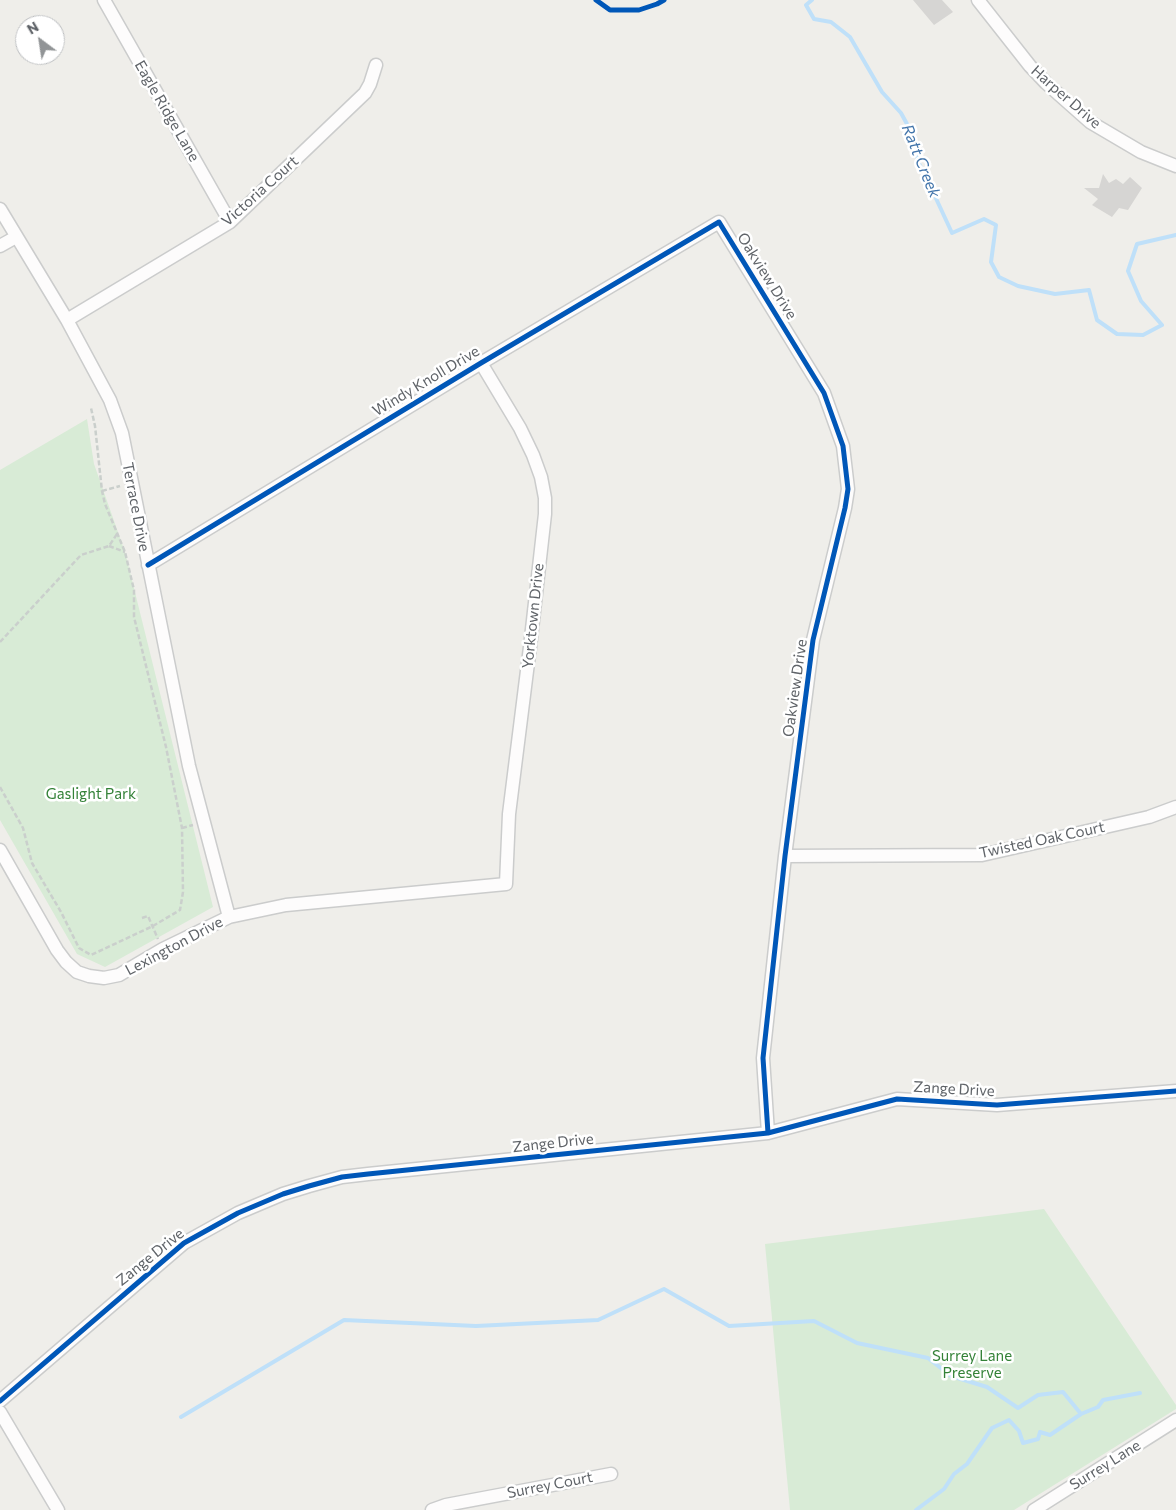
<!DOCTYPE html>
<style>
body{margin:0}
#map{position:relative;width:1176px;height:1510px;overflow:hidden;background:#efeeea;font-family:Commissioner,sans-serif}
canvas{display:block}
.north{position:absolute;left:15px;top:15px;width:50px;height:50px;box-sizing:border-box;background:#fff;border:1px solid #bfc1c3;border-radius:50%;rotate:329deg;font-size:14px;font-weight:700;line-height:20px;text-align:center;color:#5f6368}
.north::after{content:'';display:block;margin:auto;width:18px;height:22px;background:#919496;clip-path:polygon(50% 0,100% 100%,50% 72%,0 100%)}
</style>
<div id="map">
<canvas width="1176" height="1510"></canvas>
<div class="north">N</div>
</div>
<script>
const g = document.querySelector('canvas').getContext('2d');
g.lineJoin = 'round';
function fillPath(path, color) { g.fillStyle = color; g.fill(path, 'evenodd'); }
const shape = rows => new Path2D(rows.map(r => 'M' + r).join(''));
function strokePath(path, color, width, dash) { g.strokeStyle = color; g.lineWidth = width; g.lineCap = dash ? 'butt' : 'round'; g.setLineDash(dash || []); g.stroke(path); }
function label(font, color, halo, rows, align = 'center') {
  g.font = font + ' Commissioner,sans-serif'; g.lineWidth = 5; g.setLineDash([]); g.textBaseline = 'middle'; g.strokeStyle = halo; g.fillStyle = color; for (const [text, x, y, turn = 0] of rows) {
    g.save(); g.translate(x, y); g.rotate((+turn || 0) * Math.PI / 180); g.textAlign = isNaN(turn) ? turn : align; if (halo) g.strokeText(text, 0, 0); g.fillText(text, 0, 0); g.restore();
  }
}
fillPath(shape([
 [87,419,94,464,125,552,213,907,105,967,77,954,0,820,0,470],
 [1044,1209,1176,1405,1176,1409,1014,1510,790,1510,765,1244]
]), '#d8ebd6');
strokePath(shape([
 [812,0,806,5,814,19,831,22,850,37,882,92,901,113,913,135,918,162,927,179,952,233,984,219,996,225,991,262,999,277,1018,286,1055,294,1089,290,1097,320,1117,334,1143,335,1162,325,1141,301,1128,271,1137,244,1176,235],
 [181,1417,344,1320,476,1326,598,1320,664,1289,729,1326,814,1321,857,1343,928,1358,951,1376,987,1387,1018,1408,1038,1395,1063,1392,1081,1414],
 [916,1510,944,1489,954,1474,967,1464,992,1428,1009,1420,1019,1431,1023,1443,1038,1439,1040,1432,1050,1435,1081,1414,1098,1407,1103,1400,1140,1393]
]), '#bfe0f9', 4);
fillPath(shape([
 [913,0,942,0,953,12,934,25],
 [1103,174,1109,183,1116,179,1123,184,1130,177,1142,188,1128,210,1119,208,1112,217,1092,205,1098,199,1084,188,1099,188]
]), '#d6d5d3');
const minor = shape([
 [104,0,230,222],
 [978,0,1030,66,1046,83,1090,122,1141,152,1176,166],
 [0,209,67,320,110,400,122,433,189,766,229,917],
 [0,246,16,237],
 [67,320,230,222,365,93,370,84,376,65],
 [148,565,481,363,719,222,824,393,843,446,848,489,845,508,813,640,785,856,763,1058,768,1133],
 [0,850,57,950,66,962,77,972,89,976,104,978,119,975,163,949,229,917,286,905,506,884,509,814,530,647,545,514,545,498,541,477,533,455,520,428,481,363],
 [785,856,982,855,1149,817,1176,807],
 [0,1401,184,1243,238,1213,283,1194,309,1186,342,1177,368,1174,768,1133,897,1099,997,1105,1176,1091],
 [0,1412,58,1510],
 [432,1510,446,1505,611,1474],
 [1034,1510,1176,1420]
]);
strokePath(minor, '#cbcccc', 15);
strokePath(shape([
 [102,491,120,486],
 [109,546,125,552],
 [0,642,81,555,109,546,117,534],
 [0,787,23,828,32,863,61,912,79,948,91,955,153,926,180,910,183,892,182,828,166,747,134,617,134,590,125,552,105,504,102,491,95,426,91,408],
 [182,828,193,825],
 [142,918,148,916,158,939]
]), '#cacfcc', 2.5, [5, 2.5]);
strokePath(minor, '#fdfcfc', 12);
strokePath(shape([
 [596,0,610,10,639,10,657,4,664,0],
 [148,565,481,363,719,222,824,393,843,446,848,489,845,508,813,640,785,856,763,1058,768,1133],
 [0,1401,184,1243,238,1213,283,1194,309,1186,342,1177,368,1174,768,1133,897,1099,997,1105,1176,1091]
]), '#0057b8', 5);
label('15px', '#5f6368', '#fff', [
 ["Harper Drive",1066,97,41],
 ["Eagle Ridge Lane",167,111,60],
 ["Victoria Court",260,191,-42],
 ["Oakview Drive",767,276,58],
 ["Windy Knoll Drive",426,381,-31],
 ["Terrace Drive",136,507,79],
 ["Yorktown Drive",533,616,-84],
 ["Oakview Drive",795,688,-82],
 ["Twisted Oak Court",1042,840,-12],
 ["Lexington Drive",174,946,-28],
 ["Zange Drive",954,1089,3],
 ["Zange Drive",553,1143,-6],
 ["Zange Drive",150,1257,-39],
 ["Surrey Lane",1105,1465,-32],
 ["Surrey Court",550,1485,-11]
]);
label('15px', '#348238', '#fff', [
 ["Gaslight Park",91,794],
 ["Surrey Lane",972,1356],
 ["Preserve",972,1373]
]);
label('italic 16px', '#4174aa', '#fff', [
 ["Ratt Creek",921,161,68]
]);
</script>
